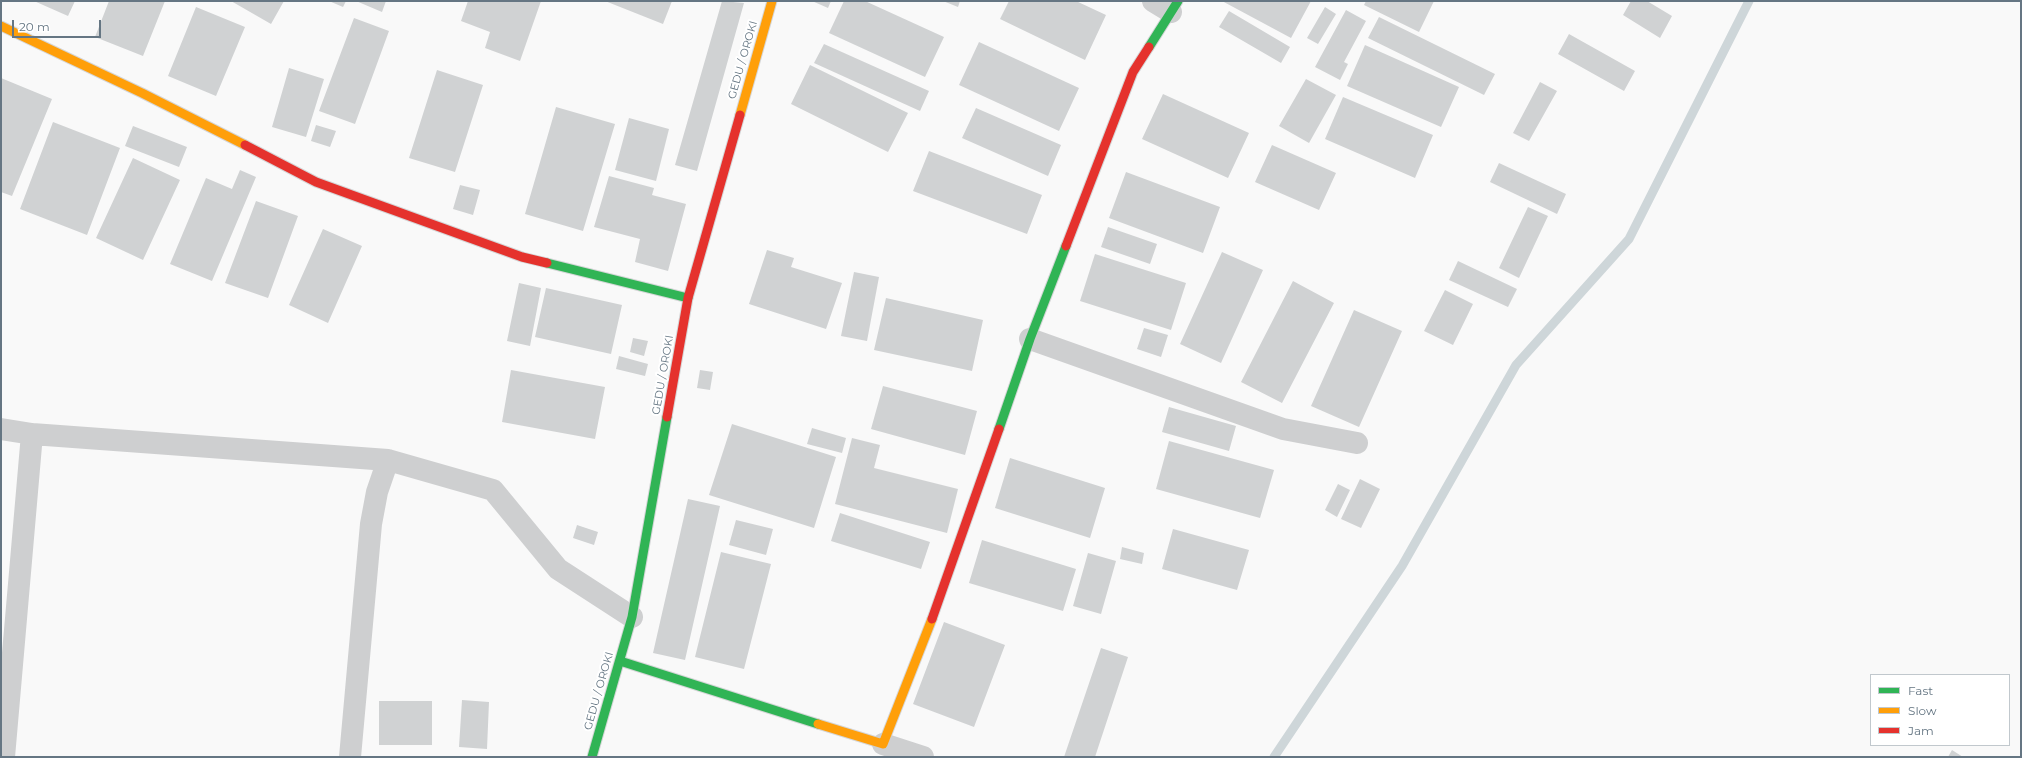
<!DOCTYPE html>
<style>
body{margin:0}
#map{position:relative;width:2022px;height:758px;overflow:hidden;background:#f9f9f9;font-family:Montserrat,sans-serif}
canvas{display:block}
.frame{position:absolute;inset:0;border:2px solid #657683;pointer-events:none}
.legend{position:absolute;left:1870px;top:674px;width:140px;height:72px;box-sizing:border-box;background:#fff;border:1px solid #c1c8cd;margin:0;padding:5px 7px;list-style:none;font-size:12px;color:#657683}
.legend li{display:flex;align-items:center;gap:8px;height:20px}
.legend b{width:20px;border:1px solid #c1c8cd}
.scale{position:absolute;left:12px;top:20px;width:89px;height:18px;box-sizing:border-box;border:2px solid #657683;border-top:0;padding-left:5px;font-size:12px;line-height:14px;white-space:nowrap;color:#657683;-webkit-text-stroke:3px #fff;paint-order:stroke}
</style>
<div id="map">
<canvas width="2022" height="758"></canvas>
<div class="frame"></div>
<ul class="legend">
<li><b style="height:5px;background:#30b455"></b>Fast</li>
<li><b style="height:5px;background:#ff9f0a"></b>Slow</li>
<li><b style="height:5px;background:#e5322d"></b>Jam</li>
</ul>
<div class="scale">20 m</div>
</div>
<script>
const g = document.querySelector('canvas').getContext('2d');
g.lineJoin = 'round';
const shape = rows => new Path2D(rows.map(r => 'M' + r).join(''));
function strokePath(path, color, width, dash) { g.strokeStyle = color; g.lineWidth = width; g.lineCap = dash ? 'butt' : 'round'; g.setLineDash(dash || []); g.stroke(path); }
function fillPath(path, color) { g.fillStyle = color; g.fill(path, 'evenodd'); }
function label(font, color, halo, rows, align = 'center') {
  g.font = font + ' Montserrat,sans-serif'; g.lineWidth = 4; g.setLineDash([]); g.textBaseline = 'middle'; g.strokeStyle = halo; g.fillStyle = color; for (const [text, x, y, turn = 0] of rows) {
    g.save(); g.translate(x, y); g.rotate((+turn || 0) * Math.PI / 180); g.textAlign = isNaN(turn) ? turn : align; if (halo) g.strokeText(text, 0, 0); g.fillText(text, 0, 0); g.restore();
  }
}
strokePath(shape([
 [1274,757,1402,566,1516,365,1629,239,1749,1]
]), '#ced6d9', 9);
fillPath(shape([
 [34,1,75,1,68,16],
 [109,1,165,1,143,56,95,37],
 [231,1,284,1,271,24],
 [329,1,346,1,343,7],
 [356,1,386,1,382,12],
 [468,1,541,1,520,61,485,48,490,32,461,21],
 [605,1,672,1,663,24],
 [722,1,744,3,697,171,675,165],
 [812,1,831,1,828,8],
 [844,1,865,1,944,37,925,77,829,33],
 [943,1,960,1,958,7],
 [1009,1,1076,1,1106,15,1085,60,1000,19],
 [1222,1,1311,1,1291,38],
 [1366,1,1434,1,1419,32,1364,5],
 [1631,1,1647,1,1672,16,1660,38,1623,15],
 [196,7,245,27,216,96,168,76],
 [1325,7,1336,14,1318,44,1307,38],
 [1346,10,1366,21,1344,62,1348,64,1340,80,1315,67],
 [1229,11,1290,47,1281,63,1219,27],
 [1379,17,1495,74,1484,95,1368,38],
 [354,18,389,31,355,124,319,111],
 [1569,34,1635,71,1624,91,1558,54],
 [979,42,1079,88,1059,131,959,85],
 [824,44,929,91,920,111,814,63],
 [1365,45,1459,87,1441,127,1347,86],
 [810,65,908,113,888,152,791,104],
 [289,68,324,79,306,137,272,127],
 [437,70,483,85,455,172,409,158],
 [1,78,52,99,12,196,1,192],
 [1306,79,1336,95,1309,143,1279,126],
 [1540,82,1557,91,1529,141,1513,133],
 [1163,94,1249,133,1228,178,1142,139],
 [1343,97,1433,135,1415,178,1325,139],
 [556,107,615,124,583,231,525,214],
 [976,108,1061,145,1048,176,962,138],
 [629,118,669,129,656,181,615,170],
 [53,122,120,148,87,235,20,209],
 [316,125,336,131,330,147,311,141],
 [133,126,187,147,179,167,125,146],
 [1272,145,1336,173,1319,210,1255,182],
 [929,151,1042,195,1027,234,913,191],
 [133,158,180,180,143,260,96,238],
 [1499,163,1566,194,1557,214,1490,182],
 [240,170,256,177,212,281,170,264,206,178,232,189],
 [1126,172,1220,207,1203,253,1109,218],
 [609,176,654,188,652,195,686,204,668,271,635,262,640,239,594,227],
 [460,185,480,190,473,215,453,209],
 [256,201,298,216,268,298,225,283],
 [1528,207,1548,216,1519,278,1499,268],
 [1108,227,1157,244,1150,264,1101,247],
 [323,229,362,246,328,323,289,305],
 [767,250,794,258,791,267,842,283,826,329,749,304],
 [1222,252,1263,270,1221,363,1180,344],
 [1095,254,1186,283,1171,330,1080,301],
 [1458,261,1517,289,1508,307,1449,280],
 [854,272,879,277,867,341,841,336],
 [1293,281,1334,303,1282,403,1241,382],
 [519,283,541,288,530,346,507,341],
 [546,288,622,305,611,354,535,337],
 [1445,290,1473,304,1453,345,1424,331],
 [886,298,983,320,972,371,874,350],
 [1354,310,1402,331,1359,427,1311,406],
 [1144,328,1168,335,1161,357,1137,349],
 [633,338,648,341,644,356,630,352],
 [619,356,648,364,645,376,616,369],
 [511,370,605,387,595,439,502,422],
 [700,370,713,372,710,390,697,388],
 [883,386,977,411,965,455,871,429],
 [1169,407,1236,426,1229,451,1162,432],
 [732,424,836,457,814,528,709,495],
 [812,428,846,438,842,453,807,444],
 [852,438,880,445,874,468,958,489,947,533,835,504],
 [1169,441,1274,470,1260,518,1156,489],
 [1010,458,1105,488,1090,538,995,508],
 [1360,479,1380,489,1361,528,1341,519],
 [1338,484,1350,490,1337,517,1325,510],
 [688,499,720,506,685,660,653,653],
 [840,513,930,542,921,569,831,541],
 [736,520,773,529,766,555,729,545],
 [577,525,598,532,594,545,573,538],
 [1173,529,1249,550,1237,590,1162,569],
 [982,540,1076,569,1063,611,969,583],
 [1122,547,1144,553,1142,564,1120,559],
 [721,552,771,564,744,669,695,657],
 [1088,553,1116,561,1101,614,1073,606],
 [944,622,1005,645,974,727,913,704],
 [1101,648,1128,657,1095,757,1064,757],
 [462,700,489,702,487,749,459,747],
 [379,701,432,701,432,745,379,745],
 [1952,750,1963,757,1948,757]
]), '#d0d2d3');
const fast = shape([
 [1149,47,1178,1],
 [547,263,688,298],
 [999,429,1030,339,1066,246],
 [620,661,818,724],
 [592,757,632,617,667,417]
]);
const slow = shape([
 [1,26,142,93,245,145],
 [740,115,772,1],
 [818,724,883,744,932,619]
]);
const jam = shape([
 [245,145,316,182,522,257,547,263],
 [1066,246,1133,72,1149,47],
 [667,417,688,298,740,115],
 [932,619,999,429]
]);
strokePath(fast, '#d5d6d7', 11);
strokePath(slow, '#d5d6d7', 11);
strokePath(jam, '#d5d6d7', 11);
strokePath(shape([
 [1153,1,1171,12],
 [1030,339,1283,429,1357,443],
 [1,429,32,434,388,460,493,490,558,569,632,617],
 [883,744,923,757],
 [4,757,32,434],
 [350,757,371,524,377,492,388,460]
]), '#cecfd0', 22);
strokePath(fast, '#30b455', 9);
strokePath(slow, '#ff9f0a', 9);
strokePath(jam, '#e5322d', 9);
label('11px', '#657683', '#fff', [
 ["GEDU / OROKI",743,60,-74],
 ["GEDU / OROKI",663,375,-80],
 ["GEDU / OROKI",599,691,-74]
]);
</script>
